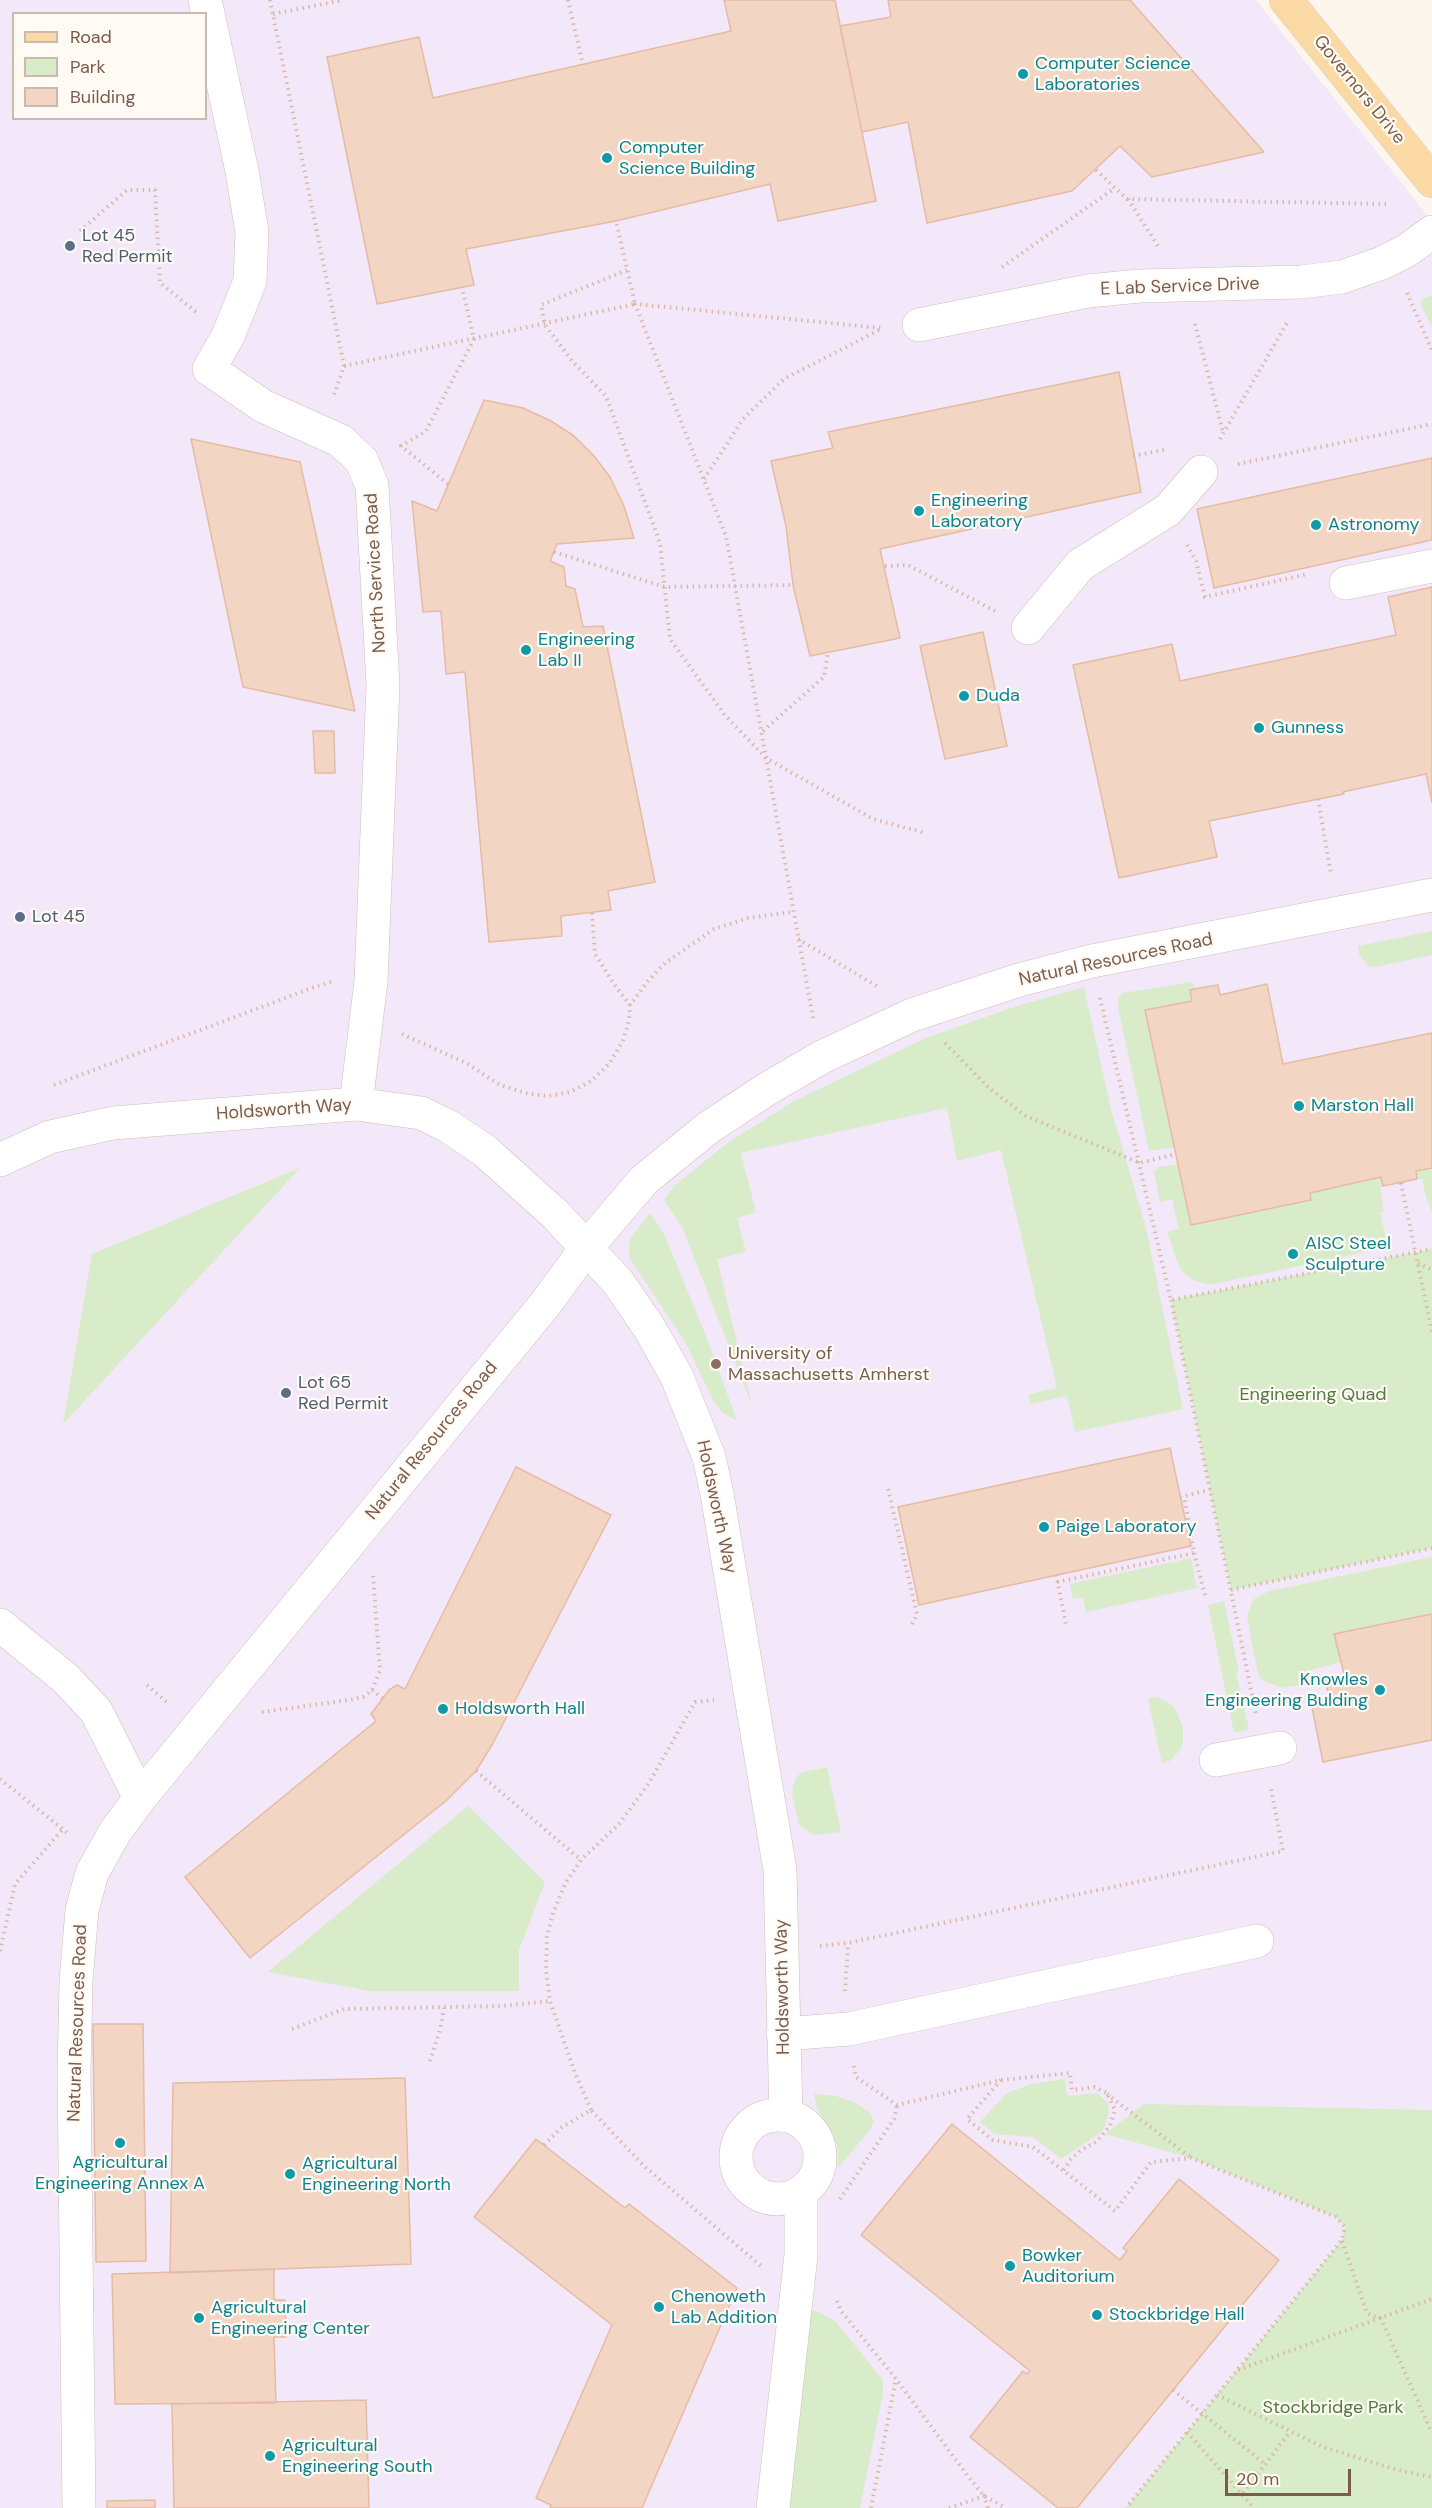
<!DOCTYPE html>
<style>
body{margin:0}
#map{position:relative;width:1432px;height:2508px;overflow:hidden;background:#fdf6ec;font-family:"DM Sans",sans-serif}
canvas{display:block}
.legend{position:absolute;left:12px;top:12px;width:195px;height:108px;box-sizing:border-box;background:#fffaf3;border:2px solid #cabbb1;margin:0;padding:8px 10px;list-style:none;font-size:18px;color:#7a5c4d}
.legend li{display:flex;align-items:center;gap:12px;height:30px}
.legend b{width:30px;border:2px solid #cabbb1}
.scale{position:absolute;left:1225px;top:2469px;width:126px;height:27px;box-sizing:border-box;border:3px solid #7a5c4d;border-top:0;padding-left:8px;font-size:18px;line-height:21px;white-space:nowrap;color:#7a5c4d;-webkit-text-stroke:4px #fffaf3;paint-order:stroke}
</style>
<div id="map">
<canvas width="1432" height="2508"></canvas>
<ul class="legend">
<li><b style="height:8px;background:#fbd9a5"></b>Road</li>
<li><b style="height:16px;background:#d8ecc9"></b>Park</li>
<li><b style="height:16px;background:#f3d5c3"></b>Building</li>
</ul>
<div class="scale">20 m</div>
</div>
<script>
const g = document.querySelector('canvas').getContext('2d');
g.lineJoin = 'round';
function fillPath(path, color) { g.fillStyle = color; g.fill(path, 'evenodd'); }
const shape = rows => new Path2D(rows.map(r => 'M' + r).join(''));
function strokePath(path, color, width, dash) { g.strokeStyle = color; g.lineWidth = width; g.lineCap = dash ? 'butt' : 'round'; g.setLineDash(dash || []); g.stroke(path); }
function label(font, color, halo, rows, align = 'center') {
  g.font = font + ' "DM Sans",sans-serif'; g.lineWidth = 4.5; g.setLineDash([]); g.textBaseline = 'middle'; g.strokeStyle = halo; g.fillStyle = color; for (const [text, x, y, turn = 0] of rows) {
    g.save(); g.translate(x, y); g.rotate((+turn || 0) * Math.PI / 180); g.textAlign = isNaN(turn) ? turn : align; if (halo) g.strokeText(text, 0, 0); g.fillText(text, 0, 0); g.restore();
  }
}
fillPath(shape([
 [0,0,1256,0,1432,221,1432,2508,0,2508],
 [14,14,206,14,206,118,14,118]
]), '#f3e8fa');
fillPath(shape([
 [1432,295,1432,327,1420,303,1422,299],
 [1432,931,1432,955,1376,967,1368,966,1359,954,1358,946],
 [1193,982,1195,989,1192,1001,1145,1011,1174,1147,1149,1151,1118,1007,1118,999,1123,993],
 [1084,987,1111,1109,1146,1228,1183,1409,1075,1432,1067,1396,1030,1404,1029,1394,1057,1388,1001,1150,957,1161,947,1108,741,1153,756,1212,737,1218,746,1252,717,1259,752,1406,683,1229,664,1200,675,1185,726,1144,794,1101,928,1037,1020,1005],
 [1178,1164,1191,1225,1311,1200,1310,1193,1381,1177,1383,1186,1380,1188,1384,1211,1380,1212,1388,1247,1215,1284,1206,1284,1195,1281,1184,1273,1178,1264,1167,1232,1179,1229,1172,1199,1160,1202,1154,1172,1158,1167],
 [300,1168,63,1424,92,1254],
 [1432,1168,1432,1214,1429,1202,1427,1201,1422,1179,1417,1179,1416,1171],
 [650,1213,665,1236,708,1341,737,1421,722,1412,713,1400,685,1342,629,1257,630,1239],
 [1432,1249,1432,1548,1231,1590,1171,1300],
 [1432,1557,1432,1614,1334,1634,1341,1662,1304,1672,1306,1684,1281,1688,1262,1680,1258,1675,1247,1616,1253,1600,1269,1591],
 [1191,1558,1197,1588,1086,1612,1083,1597,1073,1599,1070,1584],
 [1224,1601,1239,1671,1236,1672,1249,1729,1234,1733,1208,1605],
 [1157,1697,1171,1704,1176,1710,1183,1728,1183,1743,1180,1750,1170,1761,1162,1763,1148,1699],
 [827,1767,841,1832,814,1835,799,1825,792,1795,793,1786,797,1776,803,1772],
 [468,1806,545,1882,519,1950,519,1991,370,1991,268,1972],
 [1065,2079,1067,2096,1097,2093,1108,2103,1109,2111,1105,2126,1100,2133,1061,2159,1033,2137,995,2134,980,2122,1007,2093,1031,2084],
 [814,2094,836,2096,856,2103,869,2112,874,2121,869,2131,838,2168,837,2145,817,2108],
 [1144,2104,1432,2110,1432,2508,1126,2508,1342,2240,1345,2227,1336,2217,1191,2158,1105,2134],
 [810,2311,816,2311,835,2321,883,2380,883,2393,860,2508,786,2508]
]), '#d8ecc9');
const building = shape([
 [724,0,835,0,876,201,778,221,770,184,616,221,466,249,474,285,377,304,327,57,419,37,433,98,731,31,724,0],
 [888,0,1130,0,1264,152,1152,177,1120,146,1072,191,927,223,908,122,862,132,840,26,891,17,888,0],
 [1119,372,1141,492,880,549,900,638,810,656,793,585,786,526,771,461,833,448,828,432,1119,372],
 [484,400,523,408,551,421,574,436,594,456,610,477,624,506,634,538,557,544,550,561,564,567,566,586,575,589,583,627,603,626,655,882,608,891,611,910,561,916,562,936,489,942,465,672,446,674,441,611,423,612,412,501,437,511,484,400],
 [191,439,300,462,355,711,243,687,191,439],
 [1432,458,1432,540,1214,588,1197,509,1432,458],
 [1432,587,1432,802,1426,774,1343,792,1344,794,1209,821,1217,857,1119,878,1073,665,1172,644,1180,681,1396,635,1388,597,1432,587],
 [983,632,1007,746,945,759,920,646,983,632],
 [313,731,334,731,335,773,315,773,313,731],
 [1267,984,1283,1064,1432,1033,1432,1168,1416,1171,1417,1179,1383,1186,1381,1177,1310,1193,1311,1200,1191,1225,1145,1010,1192,1001,1190,990,1205,987,1218,985,1220,995,1267,984],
 [1170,1448,1191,1546,919,1605,898,1507,1170,1448],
 [516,1467,611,1515,492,1745,476,1771,447,1800,250,1958,185,1877,376,1721,371,1714,389,1690,397,1685,405,1689,516,1467],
 [1432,1614,1432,1740,1323,1762,1311,1703,1330,1699,1325,1681,1345,1678,1334,1634,1432,1614],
 [93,2024,143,2024,146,2261,96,2262,93,2024],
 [405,2078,411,2264,170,2273,173,2083,405,2078],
 [952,2124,1120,2260,1127,2251,1123,2248,1179,2179,1279,2260,1077,2508,1058,2508,970,2437,1023,2371,1027,2374,1030,2371,861,2235,952,2124],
 [536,2139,625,2208,629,2204,737,2288,642,2508,550,2508,551,2505,536,2498,612,2325,474,2217,536,2139],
 [274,2269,274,2300,285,2300,286,2337,274,2337,276,2403,115,2404,112,2274,274,2269],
 [366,2400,369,2508,174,2508,172,2404,366,2400],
 [155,2500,155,2508,107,2508,107,2501,155,2500]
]);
fillPath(building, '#f3d5c3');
strokePath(building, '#e6bba3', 1.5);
const minor = shape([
 [205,0,242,171,252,232,250,281,228,336,209,369,263,406,341,441,362,461,372,486,383,685,371,981,356,1104],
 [919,325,1088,291,1140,286,1301,282,1342,277,1382,263,1406,251,1432,232],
 [1346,583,1432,566],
 [1028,628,1080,565,1168,510,1201,472],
 [0,1160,50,1137,113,1123,356,1104,421,1113,448,1126,485,1151,555,1214,618,1282,650,1329,677,1377,709,1457,717,1494,780,1870,786,2116],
 [0,1625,65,1678,96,1711,140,1798],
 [1216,1760,1280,1748],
 [783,2034,849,2029,1257,1941],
 '736 2157a42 42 0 1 1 84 0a42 42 0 1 1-84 0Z',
 [79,2508,74,2073,76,1981,82,1910,92,1873,115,1832,140,1798,546,1303,587,1247,644,1180,708,1128,767,1089,822,1057,912,1015,1019,980,1092,961,1432,895],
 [773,2508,801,2255,801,2194]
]);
const major = shape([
 [1286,0,1432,181]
]);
strokePath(minor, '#d1beb0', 34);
strokePath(major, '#dad1cd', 34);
strokePath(shape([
 [270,0,344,366,334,395],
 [568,0,583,65],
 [273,14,343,0],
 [1096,170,1127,199,1387,204],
 [1128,199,1158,246],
 [80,231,127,190,155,190,160,283,196,312],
 [1002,267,1115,188],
 [627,270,541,305,545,325,573,362,606,396,660,543,670,639,724,714,766,758,873,819,925,833],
 [1407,293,1432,350],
 [1195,324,1223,432],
 [344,366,635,304,616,221],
 [1220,439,1288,321],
 [1133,456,1168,449],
 [1238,464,1432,424],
 [704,479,743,419,784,379,881,329],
 [448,484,401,446,426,431,474,339,462,287],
 [1187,545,1196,561,1205,597,1308,574],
 [554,552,665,587,793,585],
 [885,566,908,565,995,611],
 [763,731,824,677,828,653],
 [1318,799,1331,874],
 [592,913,595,954,616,987,630,1005],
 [798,939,880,988],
 [1100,998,1171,1300,1432,1249],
 [813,1018,726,536,635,304,881,328],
 [402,1034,466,1063,500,1085,529,1094,549,1096,570,1092,591,1081,609,1064,623,1041,629,1021,630,1005,648,981,665,963,714,929,748,918,793,912],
 [945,1043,988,1087,1026,1116,1140,1163,1176,1154],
 [54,1085,317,986,332,982],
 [1401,1183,1432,1332],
 [1418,1263,1432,1270],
 [1171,1300,1256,1714],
 [888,1489,917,1614,911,1626],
 [1180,1497,1210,1490],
 [1194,1553,1205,1595],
 [1056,1575,1066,1624],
 [1057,1582,1194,1553,1184,1496],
 [1231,1590,1432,1548],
 [147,1685,169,1704],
 [372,1690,382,1698],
 [262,1712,349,1700,363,1697,372,1690,380,1671,373,1576],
 [476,1771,581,1860],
 [0,1779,69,1834],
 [820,1946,848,1943,1283,1851,1271,1789],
 [0,1951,15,1884,63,1829],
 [845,1991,848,1943],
 [292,2029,344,2009,501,2006,550,2001],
 [430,2061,440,2030,444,2008],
 [854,2066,856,2077,897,2105,1001,2080,1070,2073,1072,2090,1095,2087,1107,2093,1115,2110,1110,2126,1096,2142,1081,2150,1071,2159,1063,2171],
 [1001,2080,967,2119,993,2140,1033,2147,1115,2211,1151,2162,1191,2158,1336,2217,1345,2227,1342,2240,1126,2508],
 [1107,2094,1191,2158],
 [591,2110,575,2073,550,2001,546,1970,547,1936,553,1913,565,1884,581,1860,619,1824,649,1783,695,1702,714,1700],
 [544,2145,562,2127,591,2110,644,2166,761,2266],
 [840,2199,894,2119,897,2105],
 [1342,2241,1367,2313,1381,2319,1432,2433],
 [837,2301,841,2311,896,2379,967,2475,984,2496,1006,2508],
 [1238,2370,1432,2299],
 [1173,2390,1265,2464],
 [1217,2395,1323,2447,1401,2471,1432,2477],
 [1187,2432,1254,2508],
 [1243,2493,1290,2432],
 [871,2508,896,2379],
 [949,2508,984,2496,988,2508]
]), '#d9b8a5', 4, [1.5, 4.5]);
strokePath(minor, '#fff', 33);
strokePath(major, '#fbd9a5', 33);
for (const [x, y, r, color] of [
 [1023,74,6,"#0f9aa8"],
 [607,158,6,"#0f9aa8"],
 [70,246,6,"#5c6f8a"],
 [919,511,6,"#0f9aa8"],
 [1316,525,6,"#0f9aa8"],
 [526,650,6,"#0f9aa8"],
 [964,696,6,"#0f9aa8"],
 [1259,728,6,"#0f9aa8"],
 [20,917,6,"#5c6f8a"],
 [1299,1106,6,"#0f9aa8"],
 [1293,1254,6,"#0f9aa8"],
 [716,1364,6,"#8d6e63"],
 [286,1393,6,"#5c6f8a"],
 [1044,1527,6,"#0f9aa8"],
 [1380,1690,6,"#0f9aa8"],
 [443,1709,6,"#0f9aa8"],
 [120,2143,6,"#0f9aa8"],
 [290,2174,6,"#0f9aa8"],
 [1010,2266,6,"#0f9aa8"],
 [659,2307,6,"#0f9aa8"],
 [1097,2315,6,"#0f9aa8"],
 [199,2318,6,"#0f9aa8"],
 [270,2456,6,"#0f9aa8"]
]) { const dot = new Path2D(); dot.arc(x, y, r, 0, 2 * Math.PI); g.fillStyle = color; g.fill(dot); strokePath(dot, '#fffaf3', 2); }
label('18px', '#0d838f', '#fffaf3', [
 ["Computer Science",1035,64],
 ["Laboratories",1035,85],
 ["Computer",619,148],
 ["Science Building",619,169],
 ["Engineering",931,501],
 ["Laboratory",931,522],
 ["Astronomy",1328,525],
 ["Engineering",538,640],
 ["Lab II",538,661],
 ["Duda",976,696],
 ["Gunness",1271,728],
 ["Marston Hall",1311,1106],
 ["AISC Steel",1305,1244],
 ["Sculpture",1305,1265],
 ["Paige Laboratory",1056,1527],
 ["Knowles",1368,1680,"right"],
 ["Engineering Bulding",1368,1701,"right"],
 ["Holdsworth Hall",455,1709],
 ["Agricultural",120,2163,"center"],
 ["Engineering Annex A",120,2184,"center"],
 ["Agricultural",302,2164],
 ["Engineering North",302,2185],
 ["Bowker",1022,2256],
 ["Auditorium",1022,2277],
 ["Chenoweth",671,2297],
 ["Lab Addition",671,2318],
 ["Agricultural",211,2308],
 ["Engineering Center",211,2329],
 ["Stockbridge Hall",1109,2315],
 ["Agricultural",282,2446],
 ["Engineering South",282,2467]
], 'left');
label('18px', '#7a5c4d', '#fffaf3', [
 ["Governors Drive",1359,90,51],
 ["E Lab Service Drive",1180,287,-2],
 ["North Service Road",376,573,-93],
 ["Natural Resources Road",1116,960,-12],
 ["Holdsworth Way",284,1110,-4],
 ["Natural Resources Road",432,1441,-51],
 ["Holdsworth Way",716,1507,78],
 ["Holdsworth Way",783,1987,-91],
 ["Natural Resources Road",78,2023,-88]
]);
label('18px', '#4e5e75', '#fffaf3', [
 ["Lot 45",82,236],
 ["Red Permit",82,257],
 ["Lot 45",32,917],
 ["Lot 65",298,1383],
 ["Red Permit",298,1404]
], 'left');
label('18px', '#785e54', '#fffaf3', [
 ["University of",728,1354],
 ["Massachusetts Amherst",728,1375]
], 'left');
label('18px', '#537a41', '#fffaf3', [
 ["Engineering Quad",1313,1395],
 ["Stockbridge Park",1333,2408]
]);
</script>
